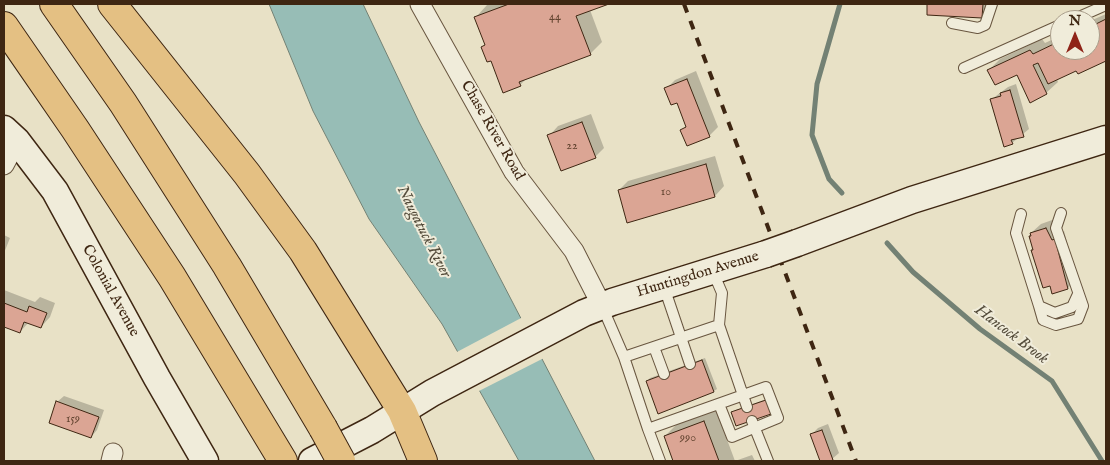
<!DOCTYPE html>
<style>
body{margin:0}
#map{position:relative;width:1110px;height:465px;overflow:hidden;background:#e8e1c6;font-family:"IM FELL English",serif}
canvas{display:block}
.frame{position:absolute;inset:0;border:5px solid #3e2612;pointer-events:none}
.north{position:absolute;left:1050px;top:10px;width:50px;height:50px;box-sizing:border-box;background:#f0ecda;border:1px solid #a99d8a;border-radius:50%;rotate:0deg;font-size:14px;font-weight:700;line-height:20px;text-align:center;color:#3e2612}
.north::after{content:'';display:block;margin:auto;width:18px;height:22px;background:#8f2418;clip-path:polygon(50% 0,100% 100%,50% 72%,0 100%)}
</style>
<div id="map">
<canvas width="1110" height="465"></canvas>
<div class="frame"></div>
<div class="north">N</div>
</div>
<script>
const g = document.querySelector('canvas').getContext('2d');
g.lineJoin = 'round';
function fillPath(path, color) { g.fillStyle = color; g.fill(path, 'evenodd'); }
const shape = rows => new Path2D(rows.map(r => 'M' + r).join(''));
function strokePath(path, color, width, dash) { g.strokeStyle = color; g.lineWidth = width; g.lineCap = dash ? 'butt' : 'round'; g.setLineDash(dash || []); g.stroke(path); }
function label(font, color, halo, rows, align = 'center') {
  g.font = font + ' "IM FELL English",serif'; g.lineWidth = 4; g.setLineDash([]); g.textBaseline = 'middle'; g.strokeStyle = halo; g.fillStyle = color; for (const [text, x, y, turn = 0] of rows) {
    g.save(); g.translate(x, y); g.rotate((+turn || 0) * Math.PI / 180); g.textAlign = isNaN(turn) ? turn : align; if (halo) g.strokeText(text, 0, 0); g.fillText(text, 0, 0); g.restore();
  }
}
const water = shape([
 [269,4,363,4,419,122,595,461,519,461,442,324,369,219,313,111,269,4]
]);
fillPath(water, '#97bdb6');
strokePath(water, '#738174', 1);
fillPath(shape([
 [523,317,544,358,477,392,455,353]
]), '#e8e1c6');
fillPath(shape([
 [491,4,605,4,590,10,602,42,590,54,527,78,520,85,491,59,483,47,486,44,476,17,487,5],
 [928,4,993,4,981,17,928,13],
 [1106,14,1106,60,1079,73,1077,69,1057,79,1058,82,1046,93,1017,73,989,70,1000,59,1042,39,1045,43,1060,36,1060,50,1090,50,1090,21],
 [696,71,718,127,709,136,682,130,687,125,677,101,666,89,675,80],
 [1016,84,1029,129,1012,143,992,99,1008,87],
 [591,114,604,148,595,157,549,136,558,126],
 [715,156,724,186,715,196,628,221,619,190,628,181],
 [1055,219,1061,232,1064,231,1077,278,1068,288,1034,249,1031,233,1041,224],
 [4,235,10,238,4,253],
 [4,290,35,302,40,297,55,303,50,317,41,327,29,322,20,332,4,326],
 [705,358,717,389,714,391,647,381,650,378],
 [64,396,104,410,97,430,91,437,57,402],
 [769,398,773,410,770,413,733,413,736,410],
 [716,410,735,461,752,455,755,461,675,461,665,436,677,424],
 [828,424,839,453,832,459,821,461,811,435,818,428]
]), '#0003');
strokePath(shape([
 [840,4,817,84,812,135,829,179,842,193],
 [887,243,913,272,980,329,1052,381,1102,461]
]), '#738174', 5);
const building = shape([
 [509,4,609,4,576,16,591,55,519,82,521,86,503,93,491,61,487,62,481,47,485,45,474,17,509,4],
 [927,4,983,4,982,18,927,15,927,4],
 [1106,19,1106,61,1078,74,1076,71,1048,84,1038,63,1033,65,1047,94,1030,103,1017,75,995,85,987,70,1030,50,1033,54,1060,41,1060,50,1090,50,1090,27,1106,19],
 [687,79,710,137,687,146,680,130,686,127,677,103,671,105,664,88,687,79],
 [1010,90,1024,137,1011,140,1013,144,1004,147,990,99,1001,96,1000,93,1010,90],
 [582,122,596,158,561,171,547,135,582,122],
 [706,164,715,197,627,223,618,190,706,164],
 [1046,228,1052,240,1055,239,1068,289,1052,294,1050,286,1043,288,1031,250,1033,250,1029,236,1031,236,1030,233,1046,228],
 [4,303,27,312,29,306,47,313,41,328,24,322,20,333,4,327,4,303],
 [702,360,714,392,658,414,646,381,702,360],
 [766,400,771,414,736,426,731,412,766,400],
 [56,401,99,417,91,438,49,423,56,401],
 [704,421,719,461,673,461,664,436,704,421],
 [822,430,833,460,830,461,820,461,810,434,822,430]
]);
fillPath(building, '#dba594');
strokePath(building, '#3e2612', 1);
const service = shape([
 [1072,20,1106,5],
 [952,23,978,28,985,25,992,4],
 [964,68,1060,25],
 [1021,214,1016,233,1039,306,1043,320,1056,325,1078,319,1083,306,1056,228,1061,213],
 [664,287,690,364],
 [602,306,624,357,719,325,722,293,713,272],
 [1039,306,1055,313,1072,307,1078,294],
 [719,325,747,407],
 [654,347,664,374],
 [624,357,648,429,766,387,778,418,732,437,719,404],
 [752,421,768,461],
 [648,429,660,461]
]);
const minor = shape([
 [420,4,514,172,574,251,602,306],
 [4,165,17,141],
 [111,461,113,453]
]);
const secondary = shape([
 [4,129,17,141,55,191,157,378,205,461],
 [797,243,912,200,1106,139],
 [312,461,372,430,432,393,584,313,612,302,766,254]
]);
const motorway = shape([
 [54,4,123,103,227,266,323,428],
 [112,4,247,174,303,251,402,411,423,461],
 [4,26,75,129,172,277,283,461]
]);
strokePath(service, '#68553f', 12);
strokePath(minor, '#68553f', 21);
strokePath(secondary, '#3e2612', 29);
strokePath(motorway, '#3e2612', 30);
strokePath(service, '#f0ecda', 10);
strokePath(minor, '#f0ecda', 19);
strokePath(secondary, '#f0ecda', 26);
strokePath(motorway, '#e4c083', 28);
strokePath(shape([
 [684,4,856,461]
]), '#3e2612', 4, [9, 9]);
const secondaryBridge = shape([
 [766,254,797,243]
]);
const motorwayBridge = shape([
 [323,428,341,461]
]);
strokePath(secondaryBridge, '#3e2612', 29, []);
strokePath(motorwayBridge, '#3e2612', 30, []);
strokePath(secondaryBridge, '#f0ecda', 26);
strokePath(motorwayBridge, '#e4c083', 28);
label('12px', '#654632', null, [
 ["44",555,18],
 ["22",572,147],
 ["10",666,193],
 ["159",73,420],
 ["990",688,439]
]);
label('15px', '#3e2612', '#f0ecda', [
 ["Chase River Road",492,131,60],
 ["Huntingdon Avenue",698,275,-17],
 ["Colonial Avenue",110,291,61]
]);
label('italic 16px', '#544c3b', '#f0ecda', [
 ["Naugatuck River",423,232,63],
 ["Hancock Brook",1011,335,37]
]);
</script>
